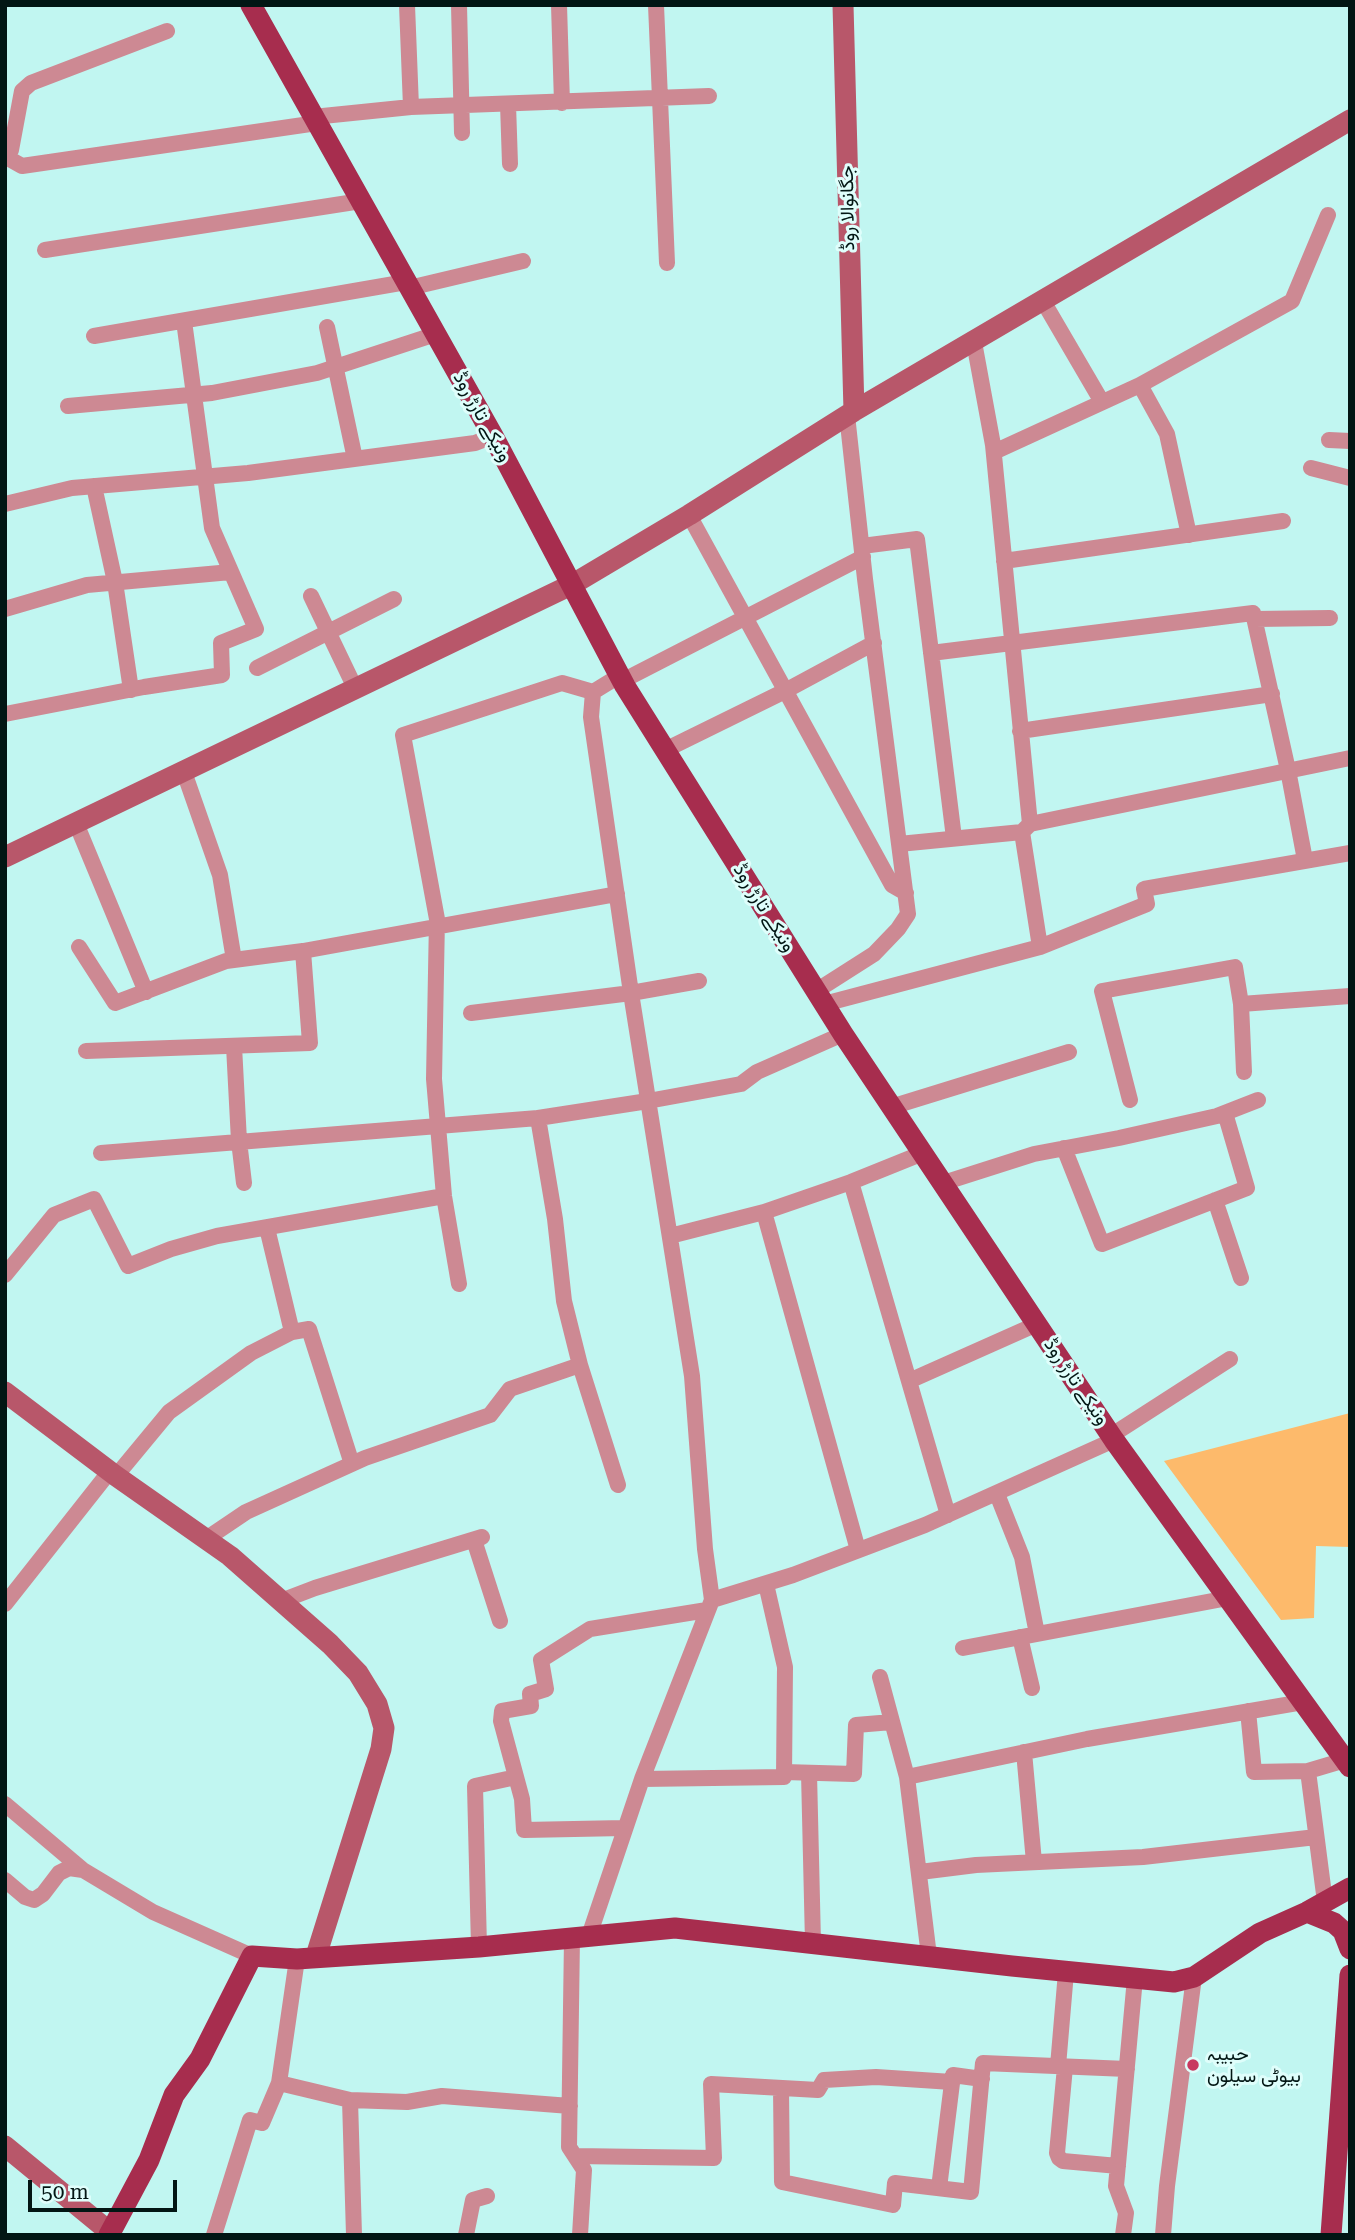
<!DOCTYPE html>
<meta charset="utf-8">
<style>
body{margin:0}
#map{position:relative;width:1355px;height:2240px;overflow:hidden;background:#c1f6f1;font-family:"Roboto Serif",serif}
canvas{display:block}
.frame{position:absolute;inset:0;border:7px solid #021614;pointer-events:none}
.scale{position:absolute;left:28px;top:2180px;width:149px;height:32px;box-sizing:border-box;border:4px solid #021614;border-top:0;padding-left:9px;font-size:21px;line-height:24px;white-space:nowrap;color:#021614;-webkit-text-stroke:5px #dffefb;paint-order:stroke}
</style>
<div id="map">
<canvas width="1355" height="2240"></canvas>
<div class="frame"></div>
<div class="scale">50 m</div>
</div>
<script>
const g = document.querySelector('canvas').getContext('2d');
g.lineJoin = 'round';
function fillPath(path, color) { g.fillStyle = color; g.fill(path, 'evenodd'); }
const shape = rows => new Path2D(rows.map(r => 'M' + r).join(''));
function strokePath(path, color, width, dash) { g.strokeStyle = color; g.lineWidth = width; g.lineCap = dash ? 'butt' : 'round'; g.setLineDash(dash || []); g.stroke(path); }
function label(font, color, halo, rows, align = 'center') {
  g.font = font + ' "Roboto Serif",Vazirmatn,serif'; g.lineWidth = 6; g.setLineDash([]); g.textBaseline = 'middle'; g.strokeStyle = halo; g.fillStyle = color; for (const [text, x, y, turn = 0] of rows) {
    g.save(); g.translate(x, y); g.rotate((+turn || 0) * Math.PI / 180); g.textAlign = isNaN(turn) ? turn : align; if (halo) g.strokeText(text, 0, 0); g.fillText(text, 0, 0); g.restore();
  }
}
fillPath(shape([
 [1350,1413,1350,1547,1316,1546,1314,1618,1281,1620,1164,1461]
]), '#fdba6b');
strokePath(shape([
 [407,5,411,107],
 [459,5,462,133],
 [559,5,562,103],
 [656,5,667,263],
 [508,104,510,164],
 [313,117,411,107,709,96],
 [6,157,22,166,317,123],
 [5,158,11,150,22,91,31,83,167,31],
 [45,250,361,201],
 [409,288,523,261],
 [1043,301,1102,402],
 [327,327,355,459],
 [94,336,406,282],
 [974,342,993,445,1030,824,1350,758],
 [1140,385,1167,434,1189,535],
 [68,406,212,393,317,373,436,334],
 [1329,440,1350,441],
 [994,452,1140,385,1292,301,1328,215],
 [1311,468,1350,478],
 [94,486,115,582,131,690],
 [5,504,72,488,248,473,475,443,493,436],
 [689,515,892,885,906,893],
 [862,546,917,539,954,838],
 [1004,561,1283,521],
 [311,596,356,690],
 [5,609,87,585,231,572],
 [1255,619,1330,618],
 [931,653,1253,613,1288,770,1305,860],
 [257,668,394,599],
 [622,681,863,557],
 [5,714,144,687,222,675,221,643,256,629,212,528,184,321],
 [1020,731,1272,694],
 [665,750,785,691,874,643],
 [184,772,220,875,234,960],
 [76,823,146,992],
 [1022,832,1040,947],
 [899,844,1022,832,1030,824],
 [79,947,115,1003,226,961,303,951,617,894],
 [816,991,874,954,898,929,908,914,865,579,847,415],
 [824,1004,1040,947,1147,904,1144,889,1350,853],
 [1241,1004,1350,996],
 [471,1013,631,993,699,981],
 [234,1046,239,1141,244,1183],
 [86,1051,310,1043,303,951],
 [1130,1100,1102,991,1235,967,1241,1004,1244,1072],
 [891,1107,1069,1052],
 [538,1118,555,1219,564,1301,580,1365,618,1485],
 [1064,1148,1102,1244,1247,1188,1225,1113],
 [101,1153,538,1118,648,1101,741,1084,757,1072,843,1034],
 [851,1182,948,1515],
 [943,1183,1034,1154,1119,1138,1217,1116,1258,1100],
 [1215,1200,1241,1278],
 [764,1212,858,1550],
 [267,1228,292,1332],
 [670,1236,764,1212,851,1182,923,1153],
 [5,1275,54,1215,94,1199,128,1266,171,1249,217,1236,444,1196],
 [459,1284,444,1196,434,1079,437,919,403,735,562,683,593,692],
 [909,1381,1037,1324],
 [1112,1435,1230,1359],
 [116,1476,169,1412,251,1353,292,1332,309,1329,352,1464],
 [997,1494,1022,1557,1037,1634],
 [206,1539,246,1512,365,1458,490,1415,510,1389,580,1365],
 [474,1540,500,1621],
 [712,1600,793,1575,925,1525,1114,1440],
 [281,1601,315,1588,482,1537],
 [5,1604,110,1471],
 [1020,1637,1032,1688],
 [963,1648,1228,1598],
 [880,1677,907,1777,929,1956],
 [1248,1711,1254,1772,1308,1771,1345,1760],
 [1024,1752,1034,1862],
 [1308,1771,1325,1902],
 [784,1772,854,1774,856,1725,892,1722],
 [809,1773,813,1943],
 [907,1777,1087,1739,1303,1702],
 [642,1779,784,1777,785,1667,766,1584],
 [5,1804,83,1870],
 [624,1828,524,1830,522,1799,501,1721,502,1711,531,1706,530,1694,546,1689,541,1660,590,1629,707,1610],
 [920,1872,976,1865,1143,1857,1316,1837],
 [5,1880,25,1897,34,1900,43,1894,59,1873,69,1868,83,1870,153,1912,252,1956],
 [589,1936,642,1779,712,1600,705,1549,692,1376,631,993,591,717,593,692,619,676],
 [572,1938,569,2147,584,2170,580,2235],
 [479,1947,475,1786,516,1777],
 [1058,2066,1066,1972],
 [1065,2067,1057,2153,1059,2158,1063,2161,1118,2166],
 [279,2083,350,2100,407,2102,442,2096,570,2106],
 [781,2088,782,2182,893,2205,895,2183,971,2192,983,2063,1127,2069],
 [350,2100,354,2235],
 [575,2156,714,2158,711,2084,818,2090,824,2080,876,2077,952,2082],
 [939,2188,953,2075,982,2079],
 [214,2235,250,2120,262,2123,279,2083,297,1959],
 [466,2235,473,2200,487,2196],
 [1123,2235,1126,2213,1116,2186,1135,1978],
 [1163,2235,1167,2186,1194,1977]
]), '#cd8993', 16);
strokePath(shape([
 [843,5,854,411],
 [5,857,573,584,689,515,854,411,1350,120],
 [5,1392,116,1476,230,1556,330,1644,358,1673,377,1704,384,1728,381,1749,316,1956],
 [5,2146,111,2233]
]), '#b8576a', 21);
strokePath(shape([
 [251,5,493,436,625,686,843,1034,1114,1440,1350,1767],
 [1307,1912,1334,1923,1343,1931,1350,1949],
 [109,2235,149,2160,174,2095,200,2059,252,1956,297,1959,479,1947,675,1928,1012,1966,1174,1982,1194,1977,1260,1933,1307,1912,1350,1888],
 [1331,2235,1350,1975]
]), '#a72d4e', 21);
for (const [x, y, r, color] of [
 [1193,2065,7,"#c8395f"]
]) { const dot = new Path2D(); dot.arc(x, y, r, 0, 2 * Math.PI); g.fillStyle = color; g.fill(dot); strokePath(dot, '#dffefb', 2.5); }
label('19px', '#021614', '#dffefb', [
 ["جگانوالا روڈ",848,208,-91],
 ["ونیکے تارڑ روڈ",482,417,61],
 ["ونیکے تارڑ روڈ",764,908,58],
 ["ونیکے تارڑ روڈ",1076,1382,56]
]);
label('19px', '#021614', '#dffefb', [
 ["حبیبہ",1207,2054],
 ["بیوٹی سیلون",1207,2076]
], 'left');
</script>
